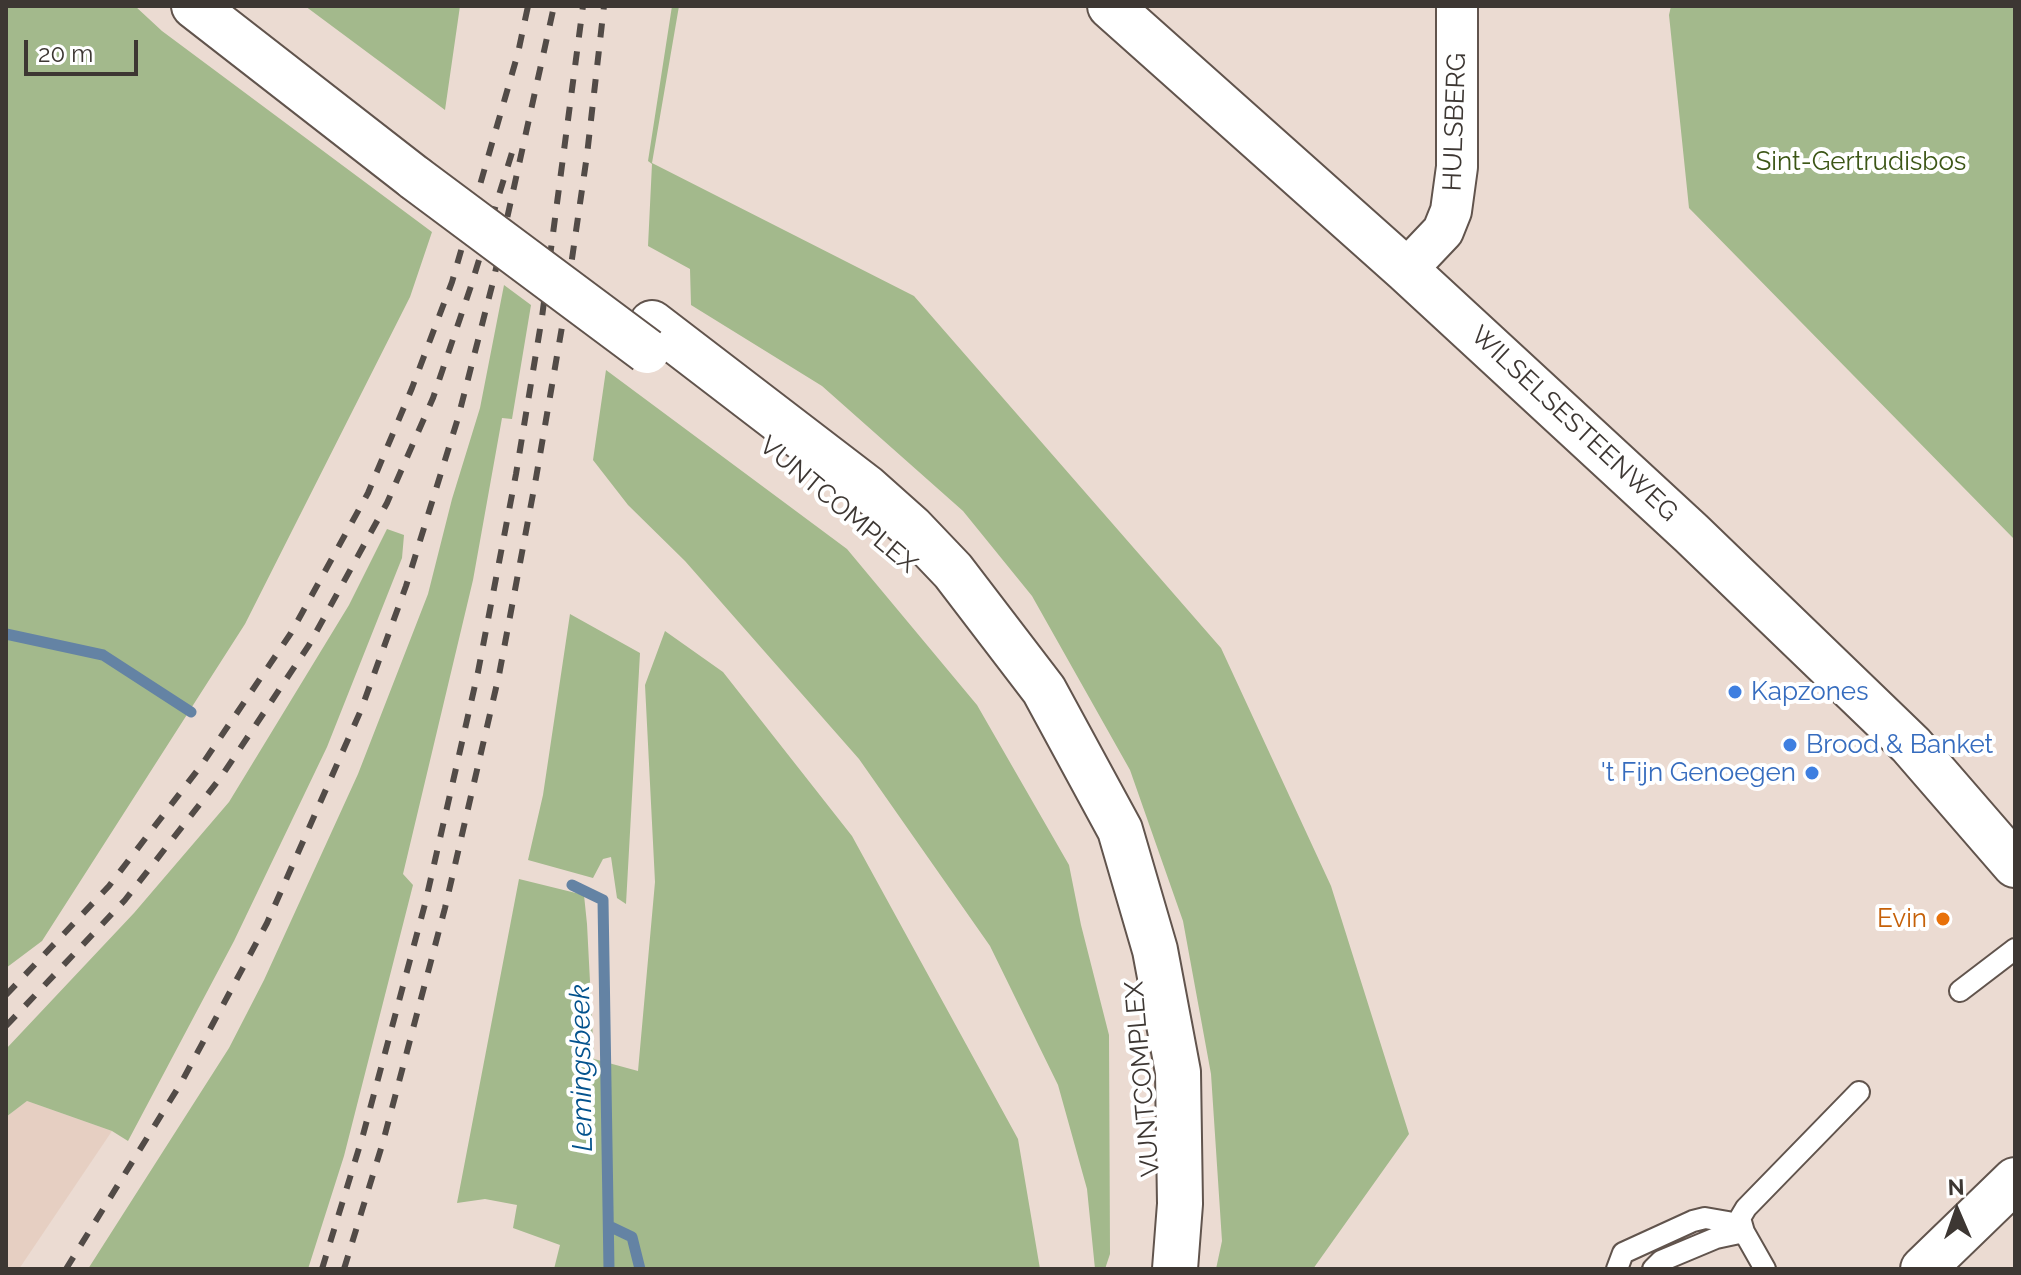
<!DOCTYPE html>
<style>
body{margin:0}
#map{position:relative;width:2021px;height:1275px;overflow:hidden;background:#ebdbd2;font-family:Raleway,sans-serif}
canvas{display:block}
.frame{position:absolute;inset:0;border:8px solid #3d3733;pointer-events:none}
.north{position:absolute;left:1917px;top:1171px;width:80px;height:80px;-webkit-text-stroke:6px #fff;paint-order:stroke;rotate:358deg;font-size:22px;font-weight:700;line-height:32px;text-align:center;color:#3d3733}
.north::after{content:'';display:block;margin:auto;width:28px;height:36px;background:#3d3733;clip-path:polygon(50% 0,100% 100%,50% 72%,0 100%)}
.scale{position:absolute;left:24px;top:40px;width:114px;height:36px;box-sizing:border-box;border:4px solid #3d3733;border-top:0;padding-left:10px;font-size:24px;line-height:28px;white-space:nowrap;color:#3d3733;-webkit-text-stroke:6px #fff;paint-order:stroke}
</style>
<div id="map">
<canvas width="2021" height="1275"></canvas>
<div class="frame"></div>
<div class="north">N</div>
<div class="scale">20 m</div>
</div>
<script>
const g = document.querySelector('canvas').getContext('2d');
g.lineJoin = 'round';
function fillPath(path, color) { g.fillStyle = color; g.fill(path, 'evenodd'); }
const shape = rows => new Path2D(rows.map(r => 'M' + r).join(''));
function strokePath(path, color, width, dash) { g.strokeStyle = color; g.lineWidth = width; g.lineCap = dash ? 'butt' : 'round'; g.setLineDash(dash || []); g.stroke(path); }
function label(font, color, halo, rows, align = 'center') {
  g.font = font + ' Raleway,sans-serif'; g.lineWidth = 8; g.setLineDash([]); g.textBaseline = 'middle'; g.strokeStyle = halo; g.fillStyle = color; for (const [text, x, y, turn = 0] of rows) {
    g.save(); g.translate(x, y); g.rotate((+turn || 0) * Math.PI / 180); g.textAlign = isNaN(turn) ? turn : align; if (halo) g.strokeText(text, 0, 0); g.fillText(text, 0, 0); g.restore();
  }
}
fillPath(shape([
 [27,1101,112,1131,19,1269,6,1269,6,1117]
]), '#e6cfc2');
fillPath(shape([
 [6,6,135,6,162,31,432,232,410,297,245,624,42,941,6,968],
 [305,6,460,6,445,110],
 [672,6,679,6,652,163,914,296,1221,648,1331,886,1409,1134,1313,1269,1216,1269,1222,1241,1211,1074,1183,921,1130,770,1032,596,963,511,822,386,691,305,690,269,648,246,652,164,648,161],
 [1671,6,2015,6,2015,540,1689,208,1669,15],
 [504,285,531,305,512,419,502,418,473,580,403,874,413,885,344,1156,308,1269,88,1269,229,1048,264,980,358,774,428,594,452,499,480,408],
 [606,370,847,549,977,705,1069,865,1081,925,1109,1035,1110,1254,1105,1269,1095,1269,1087,1189,1058,1085,990,946,859,759,685,561,628,505,593,460],
 [387,529,404,535,402,558,327,747,234,941,128,1141,112,1131,27,1101,6,1117,6,1049,134,913,229,802,349,605],
 [570,614,640,653,626,904,617,898,611,857,603,859,593,878,528,860,543,795],
 [665,631,723,672,852,836,1018,1139,1040,1269,554,1269,560,1245,513,1228,517,1205,485,1199,457,1203,519,879,584,895,587,924,594,1059,638,1071,655,882,645,685]
]), '#a3b98c');
strokePath(shape([
 [6,634,103,655,191,712],
 [572,885,603,900,609,1269],
 [609,1226,632,1237,640,1269]
]), '#6483a4', 11);
const lane = shape([
 [1960,991,2015,949],
 [1617,1269,1623,1253,1693,1221,1705,1218,1728,1222,1744,1232],
 [1653,1269,1661,1261,1716,1238,1744,1232],
 [1765,1269,1744,1232,1740,1218,1746,1208,1859,1092]
]);
const street = shape([
 [1406,270,1443,231,1451,211,1457,167,1457,6]
]);
const secondary = shape([
 [194,6,415,178],
 [1110,6,1406,270,1691,533,1911,745,2015,865],
 [652,323,866,487,912,528,953,571,1044,690,1120,830,1155,950,1178,1072,1180,1204,1175,1269],
 [1923,1269,2015,1180]
]);
strokePath(lane, '#61544d', 24);
strokePath(street, '#61544d', 44);
strokePath(secondary, '#61544d', 48);
strokePath(lane, '#fff', 20);
strokePath(street, '#fff', 40);
strokePath(secondary, '#fff', 44);
strokePath(shape([
 [6,995,109,886,203,763,291,633,368,493,412,388,452,282,518,53,528,6],
 [6,1026,125,900,221,777,309,645,387,503,433,398,471,286,514,146],
 [66,1269,181,1083,267,923,361,710,406,586,458,418,493,282,554,6],
 [322,1269,363,1135,425,904,478,672,516,474,542,317,583,6],
 [344,1269,383,1142,445,908,499,675,536,478,563,321,587,155,604,6]
]), '#524b47', 6, [14, 14]);
const secondaryBridge = shape([
 [415,178,647,351]
]);
strokePath(secondaryBridge, '#61544d', 48, []);
strokePath(secondaryBridge, '#fff', 44);
for (const [x, y, r, color] of [
 [1735,692,8,"#3f7fe0"],
 [1790,745,8,"#3f7fe0"],
 [1812,773,8,"#3f7fe0"],
 [1943,919,8,"#e8710a"]
]) { const dot = new Path2D(); dot.arc(x, y, r, 0, 2 * Math.PI); g.fillStyle = color; g.fill(dot); strokePath(dot, '#fff', 3); }
label('26px', '#3d3733', '#fff', [
 ["HULSBERG",1455,122,-88],
 ["WILSELSESTEENWEG",1574,424,43],
 ["VUNTCOMPLEX",838,505,40],
 ["VUNTCOMPLEX",1143,1079,-95]
]);
label('26px', '#3c5616', '#fff', [
 ["Sint-Gertrudisbos",1861,162]
]);
label('26px', '#366cbe', '#fff', [
 ["Kapzones",1751,692],
 ["Brood & Banket",1806,745],
 ["'t Fijn Genoegen",1796,773,"right"]
], 'left');
label('26px', '#c56008', '#fff', [
 ["Evin",1927,919]
], 'right');
label('italic 28px', '#03528d', '#fff', [
 ["Lemingsbeek",582,1068,-91]
]);
</script>
